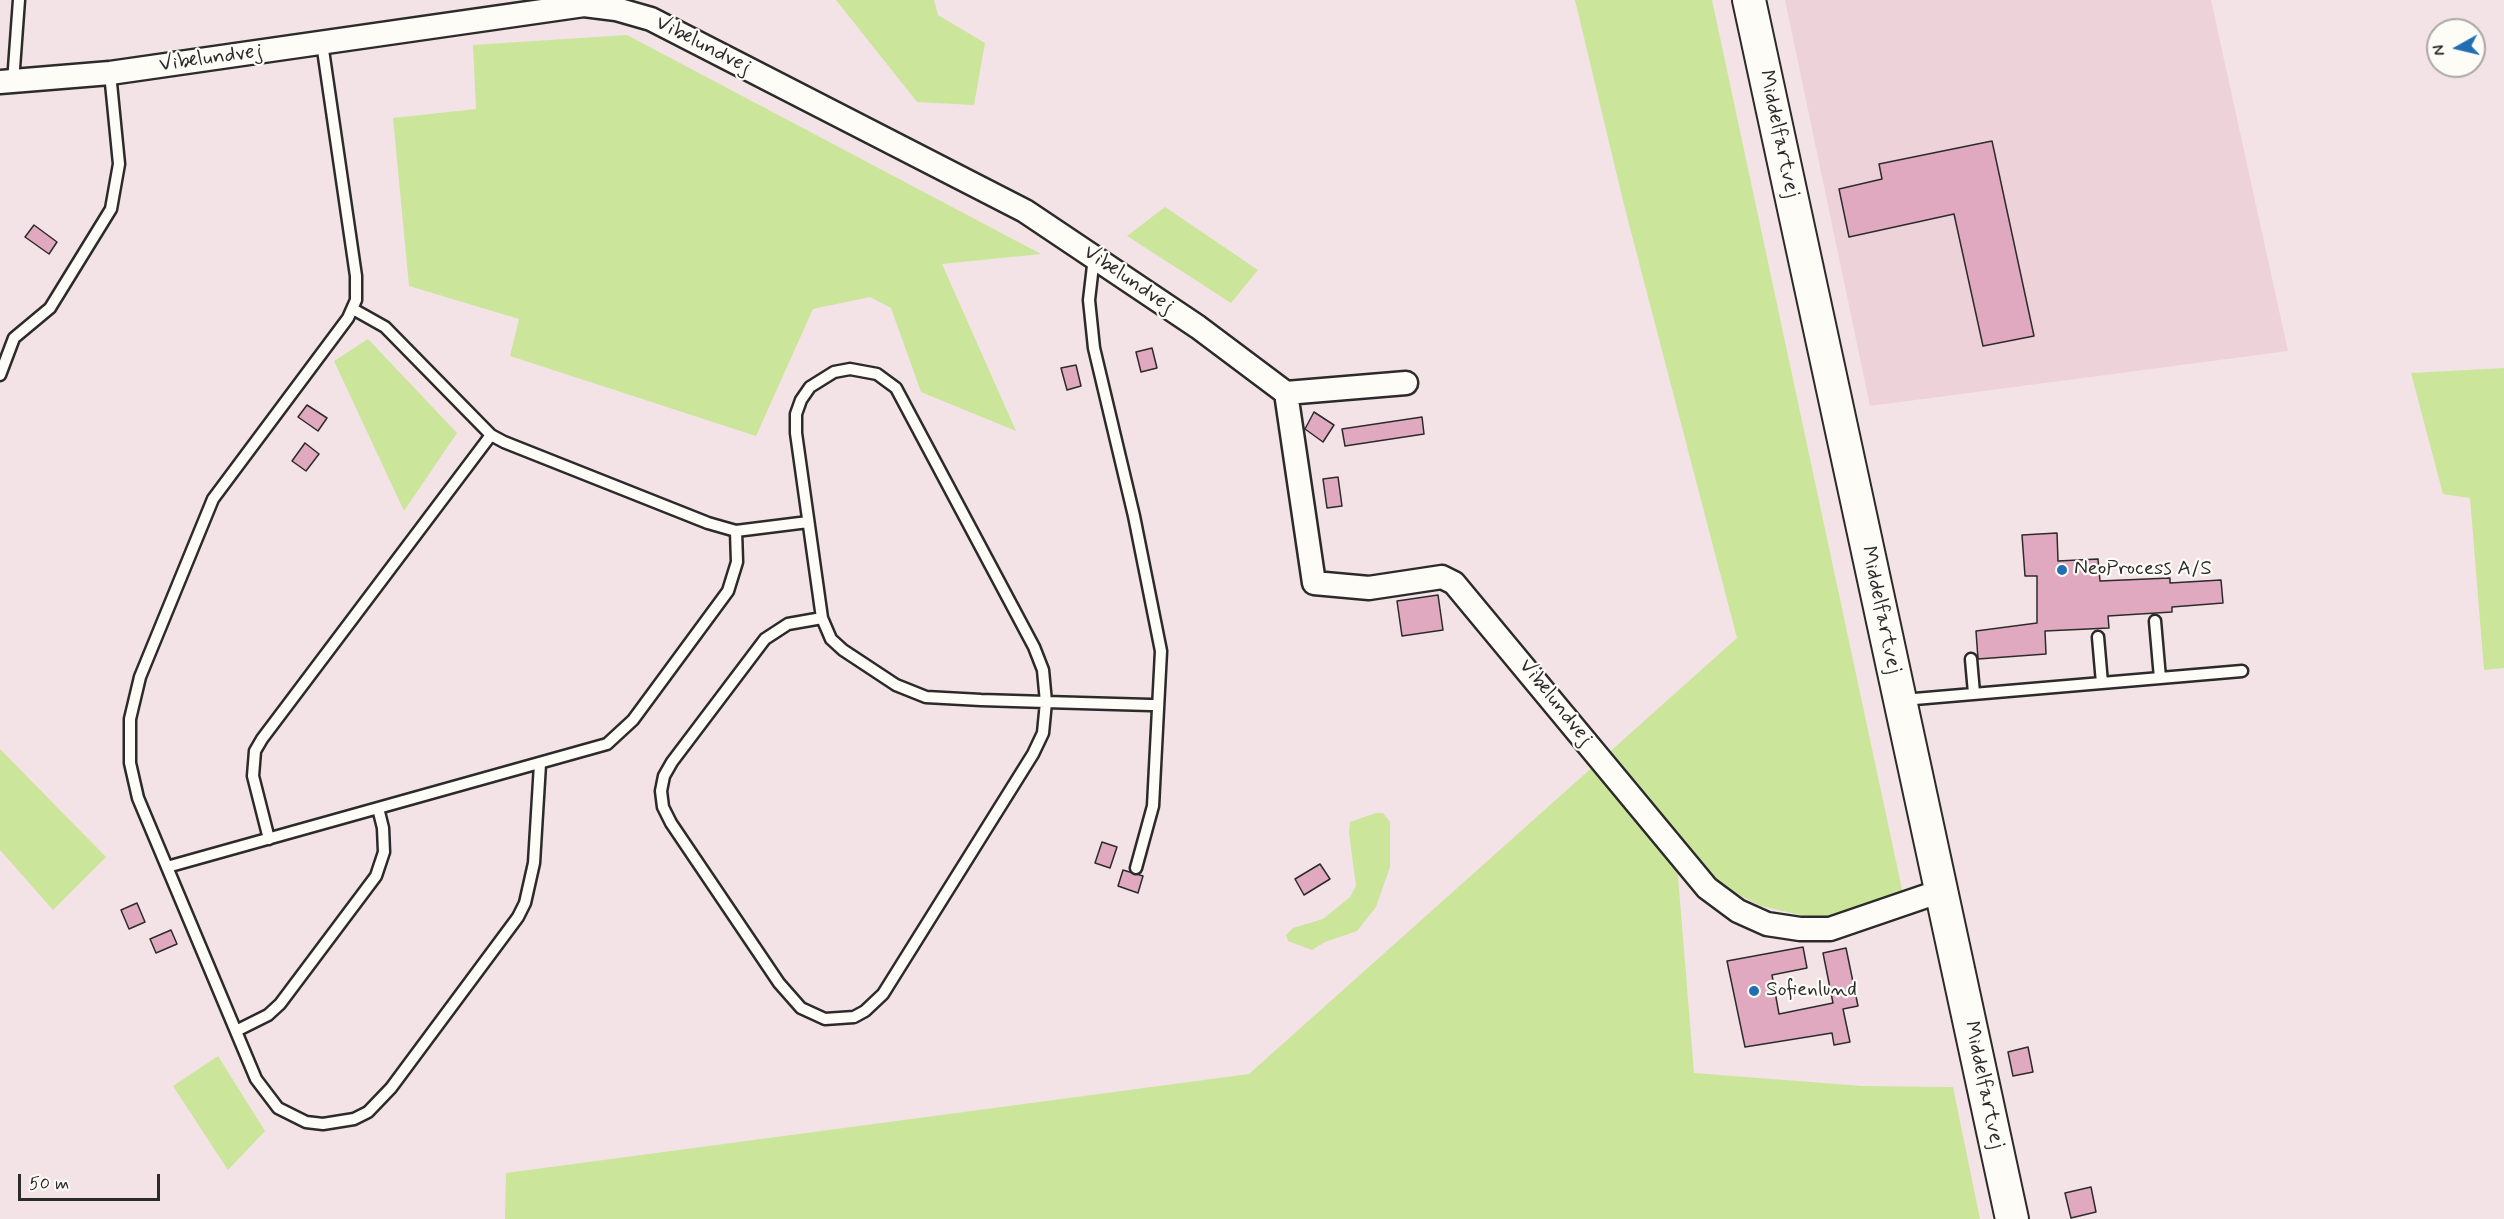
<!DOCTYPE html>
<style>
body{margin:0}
#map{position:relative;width:2504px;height:1219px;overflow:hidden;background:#f4e3e6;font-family:Mynerve,sans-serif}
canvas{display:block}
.north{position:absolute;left:2426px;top:18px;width:60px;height:60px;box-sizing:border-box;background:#fdfcf7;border:2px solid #a9a8a5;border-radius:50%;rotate:262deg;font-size:16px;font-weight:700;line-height:24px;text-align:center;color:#2b2b2b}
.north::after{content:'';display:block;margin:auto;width:21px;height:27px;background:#1f6fb2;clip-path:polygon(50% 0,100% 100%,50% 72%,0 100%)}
.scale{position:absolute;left:18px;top:1174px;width:142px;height:27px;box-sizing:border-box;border:3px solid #2b2b2b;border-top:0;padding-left:8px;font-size:18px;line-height:21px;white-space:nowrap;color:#2b2b2b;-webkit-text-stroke:4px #fdfcf7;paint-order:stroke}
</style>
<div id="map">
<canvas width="2504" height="1219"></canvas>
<div class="north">N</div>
<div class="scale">50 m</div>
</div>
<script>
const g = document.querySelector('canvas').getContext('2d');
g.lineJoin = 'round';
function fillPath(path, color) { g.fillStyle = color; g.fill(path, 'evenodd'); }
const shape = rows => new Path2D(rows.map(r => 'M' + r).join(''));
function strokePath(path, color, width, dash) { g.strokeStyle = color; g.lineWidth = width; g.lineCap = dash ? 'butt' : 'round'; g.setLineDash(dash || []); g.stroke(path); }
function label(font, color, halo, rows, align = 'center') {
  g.font = font + ' Mynerve,sans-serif'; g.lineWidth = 4.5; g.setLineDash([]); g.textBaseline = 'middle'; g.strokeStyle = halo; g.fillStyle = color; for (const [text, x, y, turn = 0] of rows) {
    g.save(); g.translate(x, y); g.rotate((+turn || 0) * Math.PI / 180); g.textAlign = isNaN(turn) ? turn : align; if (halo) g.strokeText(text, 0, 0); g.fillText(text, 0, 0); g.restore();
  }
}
fillPath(shape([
 [1785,0,2211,0,2288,351,1870,406]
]), '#eed2da');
fillPath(shape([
 [836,0,934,0,938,15,985,43,974,105,917,102],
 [1575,0,1712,0,1903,894,1817,919,1761,906,1677,864,1694,1073,1862,1086,1953,1087,1980,1219,505,1219,506,1173,1249,1074,1737,638,1624,205],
 [627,35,1041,254,942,264,1016,431,921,392,891,308,870,297,813,309,756,436,510,356,519,319,409,286,393,118,476,109,473,45],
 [1165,207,1258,270,1231,303,1127,236],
 [368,339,457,433,404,511,334,361],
 [2504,368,2504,668,2484,670,2470,498,2443,494,2411,373],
 [0,749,106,857,53,910,0,850],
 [1376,813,1383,813,1390,822,1390,867,1376,907,1357,931,1325,942,1312,950,1288,941,1286,935,1293,928,1323,919,1350,897,1356,886,1349,833,1350,822],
 [218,1056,265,1131,228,1170,173,1086]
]), '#cbe59b');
const building = shape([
 [1992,141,2034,336,1983,346,1954,214,1849,237,1839,189,1882,179,1879,164,1992,141],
 [34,225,57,242,49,254,25,237,34,225],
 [1152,348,1157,368,1141,372,1136,352,1152,348],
 [1076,365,1081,386,1067,390,1061,368,1076,365],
 [307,405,327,418,318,431,298,417,307,405],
 [1314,412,1334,425,1323,442,1305,429,1314,412],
 [1422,417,1424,434,1345,446,1342,429,1422,417],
 [305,443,319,454,306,471,292,461,305,443],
 [1338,477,1342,506,1327,508,1323,479,1338,477],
 [2057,533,2058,561,2098,559,2100,581,2170,578,2170,583,2221,580,2223,603,2172,607,2172,612,2108,616,2109,628,2045,631,2046,654,1978,659,1976,631,2037,623,2037,576,2025,576,2022,535,2057,533],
 [1438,595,1443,630,1402,636,1397,601,1438,595],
 [1102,842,1117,847,1110,868,1095,863,1102,842],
 [1320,864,1330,879,1304,895,1295,879,1320,864],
 [1123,870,1143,876,1138,893,1118,886,1123,870],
 [137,903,145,922,129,929,121,910,137,903],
 [171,930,177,944,156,953,150,939,171,930],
 [1803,947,1807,968,1772,975,1779,1014,1833,1003,1823,953,1846,948,1858,1006,1843,1009,1850,1042,1834,1045,1832,1033,1745,1047,1727,961,1803,947],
 [2028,1047,2033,1072,2013,1076,2008,1052,2028,1047],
 [2091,1187,2096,1212,2071,1218,2065,1193,2091,1187]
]);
fillPath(building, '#e0a9bf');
strokePath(building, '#2b2b2b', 1.5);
const service = shape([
 [322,43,356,276,356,300,348,318,213,499,140,677,130,719,130,763,138,798,256,1079,278,1108,306,1122,323,1124,354,1119,368,1112,391,1088,518,917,525,903,534,863,540,764],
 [13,82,19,0],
 [1094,257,1089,300,1094,348,1134,516,1161,651,1153,806,1136,868],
 [353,309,385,327,491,435,504,442,708,523,736,531,808,522],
 [0,375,14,338,50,308,111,209,119,164,110,73],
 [822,618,788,624,765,639,672,762,664,776,661,791,663,807,671,823,779,983,801,1008,825,1019,854,1017,865,1011,883,994,1033,754,1043,733,1046,702,1043,670,1034,647,896,388,877,374,850,369,834,372,810,387,801,400,796,414,796,433,822,618,831,639,843,650,896,685,926,697,981,700,1046,702,1150,705,1158,705],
 [2155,621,2160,678],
 [2098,637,2102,683],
 [1971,659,1974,693],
 [1903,700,2242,671],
 [269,839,253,776,255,751,262,739,491,435],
 [167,867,607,744,633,720,728,591,737,562,736,531],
 [236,1031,268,1015,280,1004,376,876,384,852,383,828,378,808]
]);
const minor = shape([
 [0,82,110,73,584,5,616,9,651,19,1025,211,1198,327,1286,393,1406,383],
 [1286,393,1314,583,1369,588,1442,577,1454,583,1707,888,1738,911,1767,924,1800,929,1830,929,1941,891]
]);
const secondary = shape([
 [1749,0,2012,1219]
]);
strokePath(service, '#2b2b2b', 15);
strokePath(minor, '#2b2b2b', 27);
strokePath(secondary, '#2b2b2b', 36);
strokePath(service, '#fdfcf7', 10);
strokePath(minor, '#fdfcf7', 22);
strokePath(secondary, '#fdfcf7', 32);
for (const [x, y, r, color] of [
 [2062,570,6,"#1f6fb2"],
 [1754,991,6,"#1f6fb2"]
]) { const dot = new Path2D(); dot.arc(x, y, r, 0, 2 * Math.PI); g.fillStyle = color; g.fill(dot); strokePath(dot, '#fdfcf7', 2); }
label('21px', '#2b2b2b', '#fdfcf7', [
 ["Vibelundvej",703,46,27],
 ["Vibelundvej",211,59,-8],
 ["Middelfartvej",1778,134,78],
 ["Vibelundvej",1128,280,34],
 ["Middelfartvej",1880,610,78],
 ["Vibelundvej",1555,703,51],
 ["Middelfartvej",1983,1085,78]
]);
label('21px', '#2b2b2b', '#fdfcf7', [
 ["NeoProcess A/S",2074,570],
 ["Sofienlund",1766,991]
], 'left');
</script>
